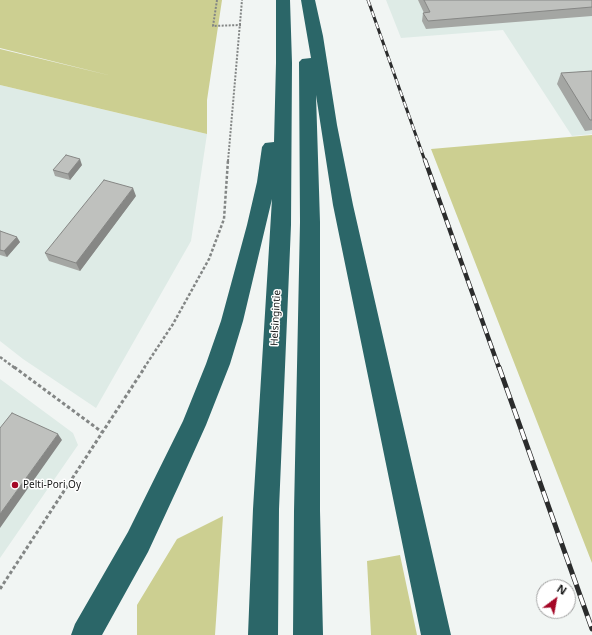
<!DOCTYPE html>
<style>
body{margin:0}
#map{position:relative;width:592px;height:635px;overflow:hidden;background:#f1f5f3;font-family:"Noto Sans",sans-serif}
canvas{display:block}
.north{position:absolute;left:536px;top:579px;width:40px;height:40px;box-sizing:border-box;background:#fff;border:1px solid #a1a1a1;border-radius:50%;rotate:32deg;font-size:11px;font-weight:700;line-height:16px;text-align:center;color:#131414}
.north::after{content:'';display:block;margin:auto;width:14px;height:18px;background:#a40726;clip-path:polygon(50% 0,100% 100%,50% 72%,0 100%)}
</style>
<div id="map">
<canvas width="592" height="635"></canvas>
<div class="north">N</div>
</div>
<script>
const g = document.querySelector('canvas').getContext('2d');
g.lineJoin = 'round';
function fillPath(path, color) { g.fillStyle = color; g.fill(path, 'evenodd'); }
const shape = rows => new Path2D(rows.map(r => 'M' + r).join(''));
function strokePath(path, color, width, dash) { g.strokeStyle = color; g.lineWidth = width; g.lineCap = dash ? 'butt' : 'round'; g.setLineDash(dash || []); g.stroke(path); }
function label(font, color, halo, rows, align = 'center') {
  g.font = font + ' "Noto Sans",sans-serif'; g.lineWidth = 3; g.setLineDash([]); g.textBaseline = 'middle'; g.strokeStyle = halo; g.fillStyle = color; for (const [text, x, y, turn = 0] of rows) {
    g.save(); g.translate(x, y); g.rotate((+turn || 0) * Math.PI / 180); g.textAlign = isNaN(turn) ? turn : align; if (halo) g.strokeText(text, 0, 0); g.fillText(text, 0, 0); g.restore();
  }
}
fillPath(shape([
 [386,0,592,0,592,134,572,136,503,30,401,38],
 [0,85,207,134,191,241,96,408,23,359,0,341],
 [0,379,73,433,78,445,0,558]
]), '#deebe6');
fillPath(shape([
 [0,0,222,0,207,100,207,134,0,85,0,49,112,76,0,48],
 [592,135,592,563,431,149],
 [223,516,215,635,137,635,137,605,177,539],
 [400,555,417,635,371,635,367,561]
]), '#cccf91');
strokePath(shape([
 [217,0,213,26,241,25],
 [228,161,242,0]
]), '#838685', 2, [2, 1.5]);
strokePath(shape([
 [0,357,15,368],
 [144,368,173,324,209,259,224,219,228,160]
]), '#838685', 2.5, [3, 2]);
strokePath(shape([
 [14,367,102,432],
 [0,589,145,367]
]), '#838685', 3, [3.5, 2.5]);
fillPath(shape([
 [276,0,290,0,292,63,291,225,279,509,278,635,248,635,253,509,272,199,243,321,230,364,206,425,179,485,148,552,102,635,71,635,75,624,128,532,183,421,206,364,221,321,247,225,257,182,262,147,265,143,274,142,276,63,276,0],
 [301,0,315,0,323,36,337,125,353,205,451,635,421,635,333,205,316,95,320,222,320,511,323,635,293,635,294,511,300,222,299,62,302,59,311,58,301,0]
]), '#2b6668');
const railFar2 = shape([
 [368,0,425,161]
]);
const railFar1 = shape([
 [425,160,499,368]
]);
const rail = shape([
 [499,367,592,629]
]);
strokePath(railFar2, '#2b2c2c', 3);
strokePath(railFar1, '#2b2c2c', 4.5);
strokePath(rail, '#2b2c2c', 5);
strokePath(railFar2, '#fff', 2, [6]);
strokePath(railFar1, '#fff', 3, [8]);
strokePath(rail, '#fff', 3.5, [11]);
fillPath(shape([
 [418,0,592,0,592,16,426,29,422,21,423,13,424,13],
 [592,71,592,130,585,131,557,84,561,73],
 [82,165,70,180,55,176,53,170],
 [136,196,80,271,49,261,45,253],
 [0,231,20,242,7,257,0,255]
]), '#a4a6a3');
fillPath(shape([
 [80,159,82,165,70,180,68,174],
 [133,188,136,196,80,271,76,263],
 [17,237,20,242,7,257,4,251],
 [58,434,62,440,0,528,0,514]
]), '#868785');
const building = shape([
 [424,0,592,0,592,7,428,21,423,13,430,12,424,0],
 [592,71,592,120,590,120,561,73,592,71],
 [66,155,80,159,68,174,53,170,66,155],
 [104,180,133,188,76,263,45,253,104,180],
 [0,231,17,237,4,251,0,250,0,231],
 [12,413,58,434,0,514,0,428,12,413]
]);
fillPath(building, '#bfc1be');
strokePath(building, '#868785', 1);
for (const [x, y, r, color] of [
 [15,485,4,"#a40726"]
]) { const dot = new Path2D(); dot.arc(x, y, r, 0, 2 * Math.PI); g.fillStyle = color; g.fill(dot); strokePath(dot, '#fff', 1.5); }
label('10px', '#131414', '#fff', [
 ["Helsingintie",276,318,-87]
]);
label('10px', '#131414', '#fff', [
 ["Pelti-Pori Oy",23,485]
], 'left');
</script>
